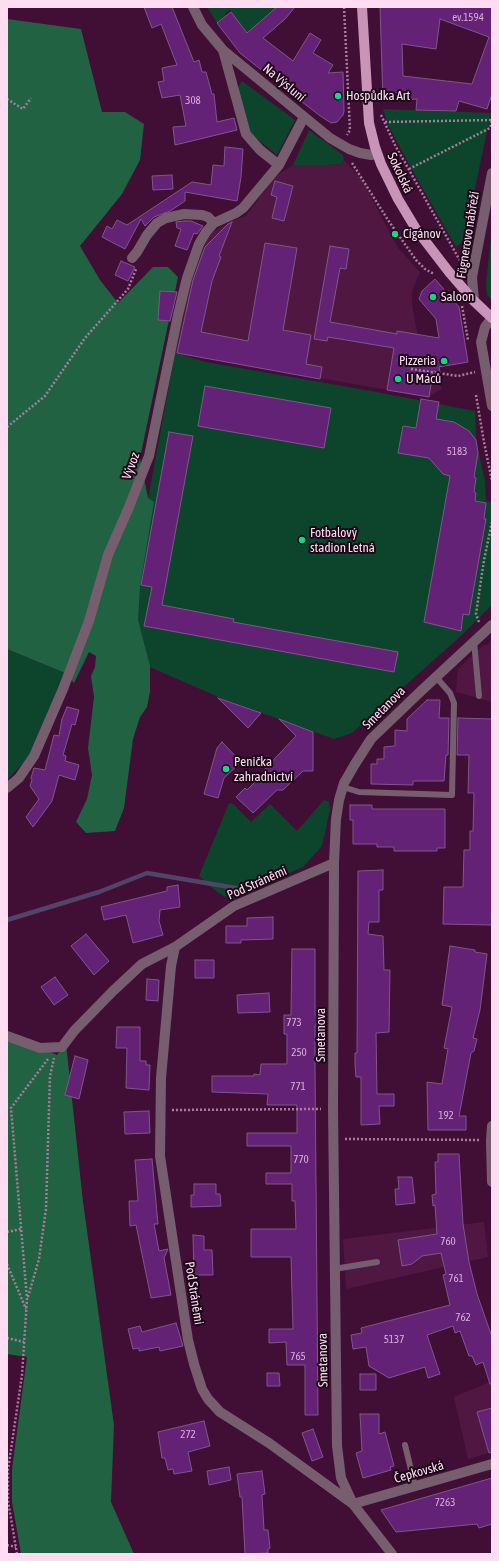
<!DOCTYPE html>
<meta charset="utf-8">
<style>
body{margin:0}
#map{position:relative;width:499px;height:1561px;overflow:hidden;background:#410f36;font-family:"Asap Condensed",sans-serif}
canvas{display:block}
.frame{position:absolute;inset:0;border:8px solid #feddf3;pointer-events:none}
</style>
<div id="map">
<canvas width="499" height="1561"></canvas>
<div class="frame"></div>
</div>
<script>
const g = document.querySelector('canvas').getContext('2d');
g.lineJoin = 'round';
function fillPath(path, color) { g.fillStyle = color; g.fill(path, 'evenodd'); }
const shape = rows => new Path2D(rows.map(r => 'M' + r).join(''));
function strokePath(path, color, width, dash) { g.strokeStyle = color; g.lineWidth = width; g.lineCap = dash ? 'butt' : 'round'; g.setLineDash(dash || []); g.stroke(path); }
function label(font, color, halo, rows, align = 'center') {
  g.font = font + ' "Asap Condensed",sans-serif'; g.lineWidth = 4; g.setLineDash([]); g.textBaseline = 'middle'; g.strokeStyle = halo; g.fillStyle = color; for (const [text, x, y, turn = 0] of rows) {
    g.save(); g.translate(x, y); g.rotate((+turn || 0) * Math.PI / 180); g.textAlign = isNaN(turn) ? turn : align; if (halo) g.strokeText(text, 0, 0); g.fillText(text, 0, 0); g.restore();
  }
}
fillPath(shape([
 [344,160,362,180,398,248,420,272,412,291,412,305,420,348,442,389,429,397,175,353,192,277,209,234,232,221,246,216,275,177,293,165,326,165,341,164],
 [492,637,492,702,456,692,458,669,483,645,488,645],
 [484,1222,488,1257,346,1289,343,1239],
 [492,1381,492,1452,468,1459,454,1397]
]), '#501743');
fillPath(shape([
 [207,7,277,7,246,33,230,10,225,13,226,16,217,23],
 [242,81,295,120,277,155,251,134,238,87],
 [383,109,491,113,465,235,462,242,456,247,410,166,388,125],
 [309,130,343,155,344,160,341,164,326,165,293,165],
 [492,227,492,300,487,295,486,284],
 [175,353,206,362,371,391,475,411,476,440,485,481,486,501,492,502,492,605,462,635,352,733,334,739,223,699,152,668,110,652,148,499],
 [7,649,65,673,27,759,7,780],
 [324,800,329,802,330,810,322,846,303,867,229,899,217,892,199,876,229,803,233,804,251,822,270,804,297,831]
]), '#0c452b');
fillPath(shape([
 [7,19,81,29,102,112,125,112,144,124,140,160,122,194,80,246,100,280,118,303,153,267,168,267,178,277,140,458,148,498,154,502,140,586,138,620,150,666,150,692,147,707,140,717,133,739,124,808,115,831,86,833,76,822,87,799,92,775,88,748,94,697,91,676,95,667,96,656,89,652,74,683,65,673,7,649],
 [7,1041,50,1052,57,1055,66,1043,83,1202,114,1425,111,1502,134,1554,21,1554,12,1502,12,1469,27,1357,7,1354]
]), '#206241');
strokePath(shape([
 [7,920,99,892,147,873,236,888]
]), '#524469', 4.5);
const building = shape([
 [144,7,172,7,194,62,199,60,202,72,206,72,212,94,214,94,217,122,234,118,237,130,175,145,173,127,186,126,180,95,162,98,158,82,164,81,162,68,177,65,161,24,152,28,144,7],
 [277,7,295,7,285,19,263,38,293,61,310,33,321,40,313,53,333,65,328,73,343,72,344,111,343,115,337,122,331,123,319,115,297,98,299,96,266,70,264,72,240,53,217,23,231,12,247,33,277,7],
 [380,7,492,7,492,94,487,109,459,101,456,111,416,110,417,99,383,101,380,7],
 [440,19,489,37,472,84,403,76,402,44,436,49,440,19],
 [225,147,243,149,241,177,237,201,185,192,185,201,170,211,154,217,145,226,141,219,125,249,102,237,107,226,112,229,117,220,127,225,192,182,211,185,213,165,224,166,225,147],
 [172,175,173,189,153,190,152,176,172,175],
 [275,181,293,186,284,221,272,218,277,197,271,195,275,181],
 [185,221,191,221,203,226,197,234,194,233,187,250,175,246,181,229,177,228,176,222,185,221],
 [232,222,219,256,221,257,212,281,201,332,248,341,265,243,297,248,283,330,311,335,306,364,322,367,320,379,177,353,193,280,205,247,228,224,232,222],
 [330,246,349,249,346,269,340,268,330,322,397,334,397,331,439,338,436,319,419,299,422,291,435,279,459,307,468,362,439,367,440,372,433,371,429,397,387,390,394,348,328,337,327,341,314,339,330,246],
 [121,261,135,267,128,281,115,275,121,261],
 [160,291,177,292,170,321,158,320,160,291],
 [205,386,331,408,324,448,198,426,205,386],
 [421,399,439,402,436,419,454,422,469,431,476,440,478,453,474,477,476,478,474,492,476,493,475,501,486,503,484,519,486,519,469,615,463,614,461,631,424,622,450,476,443,474,429,458,398,453,403,426,416,428,421,399],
 [169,432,193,436,162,605,234,619,233,622,398,652,394,672,144,626,152,587,141,585,169,432],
 [218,698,261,713,248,728,218,698],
 [427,700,440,700,439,718,449,718,448,755,446,755,444,781,413,781,413,785,371,784,371,764,377,764,377,759,384,759,384,747,395,746,395,730,407,731,407,719,427,700],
 [67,707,79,710,75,725,72,724,63,755,66,756,65,761,79,765,75,780,59,775,52,801,33,827,26,817,39,799,30,786,32,780,31,778,34,768,45,770,54,735,59,736,62,719,67,707],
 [458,718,492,719,492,925,443,924,444,887,463,887,464,850,470,850,470,831,473,831,474,793,468,793,469,755,457,755,458,718],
 [279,719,313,732,313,771,303,771,283,790,277,790,253,813,236,797,245,788,247,790,265,772,264,770,296,736,279,719],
 [222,742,241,762,224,778,218,798,204,794,217,748,222,742],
 [350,805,372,805,372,809,445,809,445,848,437,848,437,851,394,851,394,847,377,847,377,844,353,844,353,820,350,820,350,805],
 [383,870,383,890,379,890,379,922,369,922,368,934,383,936,384,970,390,970,389,1032,376,1033,377,1094,394,1094,394,1106,379,1106,380,1124,361,1125,361,1077,356,1077,355,1064,355,1053,357,1053,358,871,383,870],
 [178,885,180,907,160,910,159,921,163,935,133,943,126,915,104,920,101,907,167,891,167,887,178,885],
 [273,917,273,939,241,940,241,943,226,943,226,926,247,926,247,918,273,917],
 [86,934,109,961,94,975,71,946,86,934],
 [450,946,475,950,475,952,487,954,480,1010,473,1038,477,1039,474,1051,471,1053,459,1116,466,1116,466,1130,428,1130,427,1082,442,1084,448,1049,444,1048,452,1007,442,1005,450,946],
 [292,949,315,949,315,1015,321,1015,315,1026,315,1066,318,1415,305,1415,305,1365,287,1365,286,1342,269,1343,269,1329,293,1329,291,1257,251,1257,251,1229,296,1229,295,1201,292,1201,292,1184,266,1184,266,1173,291,1173,291,1146,247,1146,247,1133,297,1133,297,1105,267,1105,268,1094,212,1092,212,1076,254,1076,254,1074,260,1075,261,1064,287,1064,287,1034,284,1034,284,1015,291,1015,292,949],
 [195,960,214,960,214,978,195,978,195,960],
 [55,977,68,995,54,1005,41,987,55,977],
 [147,979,159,980,158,1001,146,1000,147,979],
 [269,993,270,1012,238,1013,237,995,269,993],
 [117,1027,140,1027,140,1061,146,1061,146,1065,150,1065,149,1090,126,1088,127,1048,116,1048,117,1027],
 [75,1056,88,1060,79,1099,65,1095,75,1056],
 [149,1111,150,1133,125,1134,124,1112,149,1111],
 [438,1154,459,1154,463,1224,469,1262,477,1294,492,1337,492,1384,490,1384,483,1362,476,1365,472,1356,469,1356,460,1331,455,1333,453,1326,427,1335,440,1374,428,1378,425,1367,389,1378,369,1366,366,1347,353,1349,351,1335,362,1333,361,1328,450,1305,443,1275,446,1274,441,1253,422,1256,412,1264,402,1266,398,1240,437,1234,435,1205,433,1206,432,1195,436,1194,435,1162,438,1162,438,1154],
 [152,1159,158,1224,154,1224,159,1251,168,1249,164,1258,171,1295,151,1298,136,1225,130,1226,129,1201,138,1201,135,1160,152,1159],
 [398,1177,412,1177,415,1203,396,1205,395,1189,399,1189,398,1177],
 [194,1184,216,1184,216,1194,220,1194,221,1206,191,1207,191,1195,194,1195,194,1184],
 [193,1235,204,1236,204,1250,212,1250,213,1275,194,1275,193,1235],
 [176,1323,183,1346,160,1351,159,1347,139,1351,139,1348,133,1349,128,1329,140,1326,142,1332,176,1323],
 [267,1373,279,1373,280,1386,267,1386,267,1373],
 [360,1374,376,1374,376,1390,360,1390,360,1374],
 [492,1408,492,1452,489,1453,477,1412,492,1408],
 [360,1414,379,1414,379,1434,385,1432,394,1466,390,1467,391,1470,363,1478,356,1453,362,1451,360,1414],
 [204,1421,210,1446,188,1452,192,1471,174,1474,173,1469,168,1470,165,1458,162,1458,158,1432,204,1421],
 [313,1429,323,1457,312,1461,302,1433,313,1429],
 [229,1467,231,1480,209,1485,207,1471,229,1467],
 [262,1471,265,1494,262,1495,264,1530,268,1530,270,1548,268,1549,268,1553,245,1554,242,1497,240,1497,237,1474,262,1471],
 [492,1478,492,1524,479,1528,477,1524,396,1532,381,1510,492,1478]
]);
fillPath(building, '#632275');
strokePath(building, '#7e578a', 1);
strokePath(shape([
 [344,7,350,130,347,135],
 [7,99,23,109,31,98],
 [381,115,395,145,463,266],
 [385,122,492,120],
 [352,163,388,220,416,260,425,269,434,274],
 [409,169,490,128,492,120],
 [462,306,468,340],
 [411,369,458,376,475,372],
 [476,395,484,442,492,481],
 [7,427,45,396,85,338,128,289,136,269],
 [479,622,476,614,484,560,492,522],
 [172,1110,321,1109],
 [345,1139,480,1140],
 [7,1232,21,1229],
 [7,1264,26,1309],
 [28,1297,39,1259,46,1209,50,1076,54,1058],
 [7,1338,24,1342],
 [7,1545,16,1547],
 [17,1554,8,1501,8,1470,22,1375,27,1299,11,1108,48,1059]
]), '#a77e9c', 2.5, [2, 2]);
strokePath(shape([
 [474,641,479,696],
 [343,787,359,792,452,795,454,703,450,693,436,677],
 [334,1269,377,1262],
 [405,1445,415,1486]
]), '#775e6f', 6);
strokePath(shape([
 [193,7,202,25,223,50,330,138,349,149,360,153,371,155,377,154],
 [223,50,246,134,260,150,279,165],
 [132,258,137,252,147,235,157,223,166,218,184,214,202,215,208,217,214,223],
 [474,301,472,277,492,173],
 [492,318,485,327,481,342,492,406],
 [492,625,421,691,371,739,355,764,344,783,339,800,336,819,334,863,333,1109,337,1446,341,1478,353,1504,492,1464],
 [7,788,19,778,34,756,63,689,89,621,108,555,129,507,149,456,178,315,187,278,199,244,206,232,214,223,236,213,243,208,279,165,304,117],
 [175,947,171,966,161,1078,160,1156,188,1340,194,1364,202,1389,208,1399,220,1412,269,1443,353,1504,392,1554],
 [7,1036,40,1048,62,1047,74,1031,113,991,142,964,175,947,234,906,334,863],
 [492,1126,491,1141,492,1182]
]), '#775e6f', 10);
strokePath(shape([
 [362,7,369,123,375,147,381,164,398,199,416,229,449,272,474,301,492,318]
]), '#c894b8', 10);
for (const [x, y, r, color] of [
 [338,96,4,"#10d98a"],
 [395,234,4,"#10d98a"],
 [433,297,4,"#10d98a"],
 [444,361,4,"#10d98a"],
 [398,379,4,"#10d98a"],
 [302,540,4,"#10d98a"],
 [226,769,4,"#10d98a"]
]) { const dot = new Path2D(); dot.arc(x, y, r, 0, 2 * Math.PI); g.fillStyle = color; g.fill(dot); strokePath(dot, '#1c0717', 1.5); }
label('11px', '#d7aed4', null, [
 ["ev.1594",468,18],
 ["308",193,101],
 ["5183",457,452],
 ["773",294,1023],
 ["250",299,1053],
 ["771",298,1087],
 ["192",446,1116],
 ["770",301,1160],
 ["760",448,1242],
 ["761",456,1279],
 ["762",463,1318],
 ["5137",394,1340],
 ["765",298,1357],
 ["272",188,1435],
 ["7263",445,1503]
]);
label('13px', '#feddf3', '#1c0717', [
 ["Na Výsluní",284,83,40],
 ["Sokolská",400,173,65],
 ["Fügnerovo nábřeží",468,235,-81],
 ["Vývoz",131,466,-70],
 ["Smetanova",384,708,-45],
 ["Pod Stráněmi",257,883,-24],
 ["Smetanova",321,1035,-90],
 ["Pod Stráněmi",194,1293,81],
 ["Smetanova",323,1360,-91],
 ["Čepkovská",419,1472,-16]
]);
label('13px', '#feddf3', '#1c0717', [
 ["Hospůdka Art",346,96],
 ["Cigánov",403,234],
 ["Saloon",441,297],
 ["Pizzeria",436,361,"right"],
 ["U Máců",406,379],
 ["Fotbalový",310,533],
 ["stadion Letná",310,548],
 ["Penička",234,762],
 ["zahradnictví",234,777]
], 'left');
</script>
